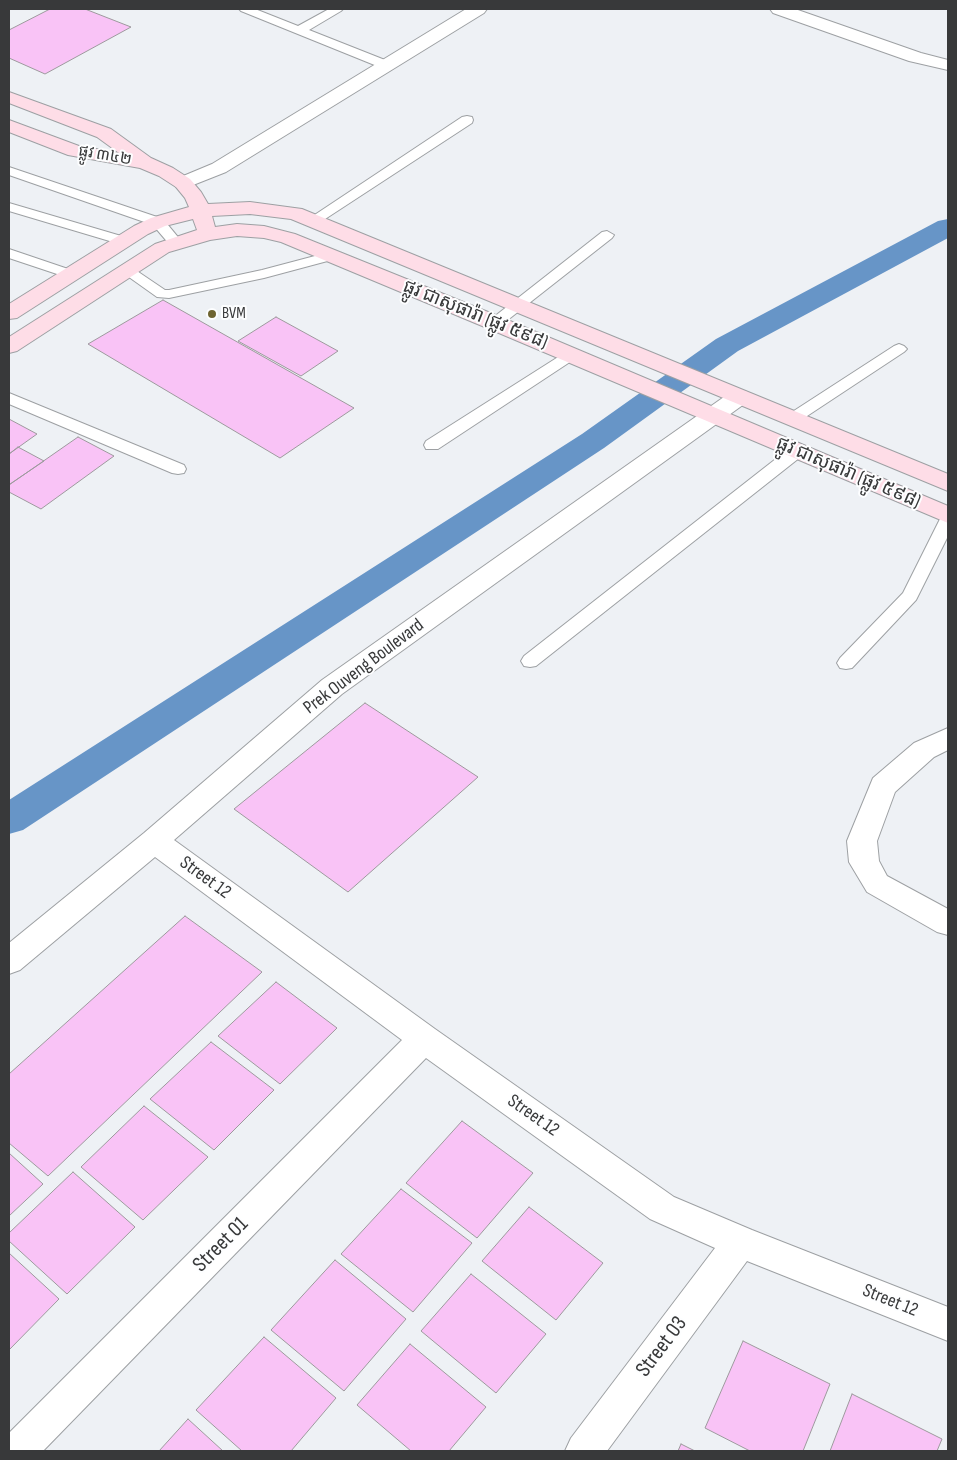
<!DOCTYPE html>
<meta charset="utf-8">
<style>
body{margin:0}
#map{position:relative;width:957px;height:1460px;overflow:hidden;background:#eef1f5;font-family:"Sofia Sans Condensed",sans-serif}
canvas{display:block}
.frame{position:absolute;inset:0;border:10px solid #38393a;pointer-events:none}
</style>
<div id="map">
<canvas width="957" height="1460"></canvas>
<div class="frame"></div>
</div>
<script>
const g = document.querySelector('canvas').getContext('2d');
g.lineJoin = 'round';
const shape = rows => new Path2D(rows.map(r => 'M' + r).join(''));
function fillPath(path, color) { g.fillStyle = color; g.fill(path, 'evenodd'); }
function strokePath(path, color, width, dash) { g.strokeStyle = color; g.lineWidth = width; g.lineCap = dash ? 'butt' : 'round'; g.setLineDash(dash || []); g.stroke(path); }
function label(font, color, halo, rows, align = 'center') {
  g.font = font + ' "Sofia Sans Condensed","Noto Sans Khmer",sans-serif'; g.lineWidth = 4; g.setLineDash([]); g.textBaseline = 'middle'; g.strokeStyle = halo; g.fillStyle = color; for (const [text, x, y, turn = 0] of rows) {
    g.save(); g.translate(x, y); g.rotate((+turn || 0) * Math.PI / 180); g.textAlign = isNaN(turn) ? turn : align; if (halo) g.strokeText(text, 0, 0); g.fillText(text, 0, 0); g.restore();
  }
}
fillPath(shape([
 [948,219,948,238,738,351,604,448,23,830,9,834,9,800,582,434,716,339,938,221,948,219]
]), '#6795c7');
const building = shape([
 [50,9,85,9,131,27,45,74,9,58,9,30,50,9],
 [163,300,354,408,280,458,88,344,163,300],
 [276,317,338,351,301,376,238,341,276,317],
 [9,419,37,434,9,454,9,419],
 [78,437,114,456,41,509,9,492,9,485,78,437],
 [18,447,44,461,10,484,9,483,9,454,18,447],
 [365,703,478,777,348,892,234,809,365,703],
 [185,916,262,972,48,1176,9,1143,9,1074,185,916],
 [276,982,337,1028,280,1084,218,1036,276,982],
 [211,1042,274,1090,214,1150,150,1099,211,1042],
 [144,1106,208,1157,143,1220,81,1167,144,1106],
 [462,1121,533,1173,477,1238,406,1183,462,1121],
 [9,1153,43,1184,9,1216,9,1153],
 [73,1172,135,1227,67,1294,9,1241,9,1233,73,1172],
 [401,1189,472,1243,413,1312,341,1254,401,1189],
 [529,1207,603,1263,556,1320,482,1261,529,1207],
 [9,1253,59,1299,9,1350,9,1253],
 [335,1260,406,1319,344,1391,271,1330,335,1260],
 [471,1274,546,1334,496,1393,421,1331,471,1274],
 [264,1337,336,1398,291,1451,242,1451,196,1410,264,1337],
 [743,1341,830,1384,803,1451,750,1451,705,1428,743,1341],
 [410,1344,486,1407,449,1451,411,1451,357,1405,410,1344],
 [852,1394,942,1439,937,1451,830,1451,852,1394],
 [188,1419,223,1451,159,1451,188,1419],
 [681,1444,695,1451,678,1451,681,1444]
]);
fillPath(building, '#f9c3f6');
strokePath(building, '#9d999d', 1);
const lane = shape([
 [239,9,255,9,298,26,329,9,343,9,341,11,309,30,390,62,392,65,390,68,382,68,241,11,239,9],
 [467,116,472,117,473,120,472,123,319,223,309,223,307,220,462,117,467,116],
 [9,167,163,219,182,242,180,245,170,245,153,225,9,175,9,167],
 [9,203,128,238,130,241,123,245,9,211,9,203],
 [607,231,614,235,612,238,500,326,490,326,488,323,490,320,602,232,607,231],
 [9,249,74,271,76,274,74,277,69,278,9,258,9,249],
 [330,252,335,253,337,256,335,259,264,278,169,298,157,297,119,270,121,267,126,266,131,267,165,290,169,290,262,270,330,252],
 [899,344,904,346,907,349,904,352,798,422,786,422,784,419,786,416,894,346,899,344],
 [571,350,576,352,579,355,576,358,438,449,426,449,424,445,426,441,566,352,571,350],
 [9,393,184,465,186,469,184,473,178,474,172,473,9,404,9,393],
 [797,446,803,447,805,451,803,455,536,666,530,667,524,666,521,661,524,656,791,447,797,446],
 [948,514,948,536,916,600,852,668,846,669,840,668,837,663,840,658,903,593,942,515,948,514]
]);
const street = shape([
 [466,9,487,9,484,13,226,172,183,189,176,187,173,183,176,179,212,164,466,9],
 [770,9,795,9,921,53,948,60,948,70,909,61,773,13,770,9],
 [739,390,747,392,750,397,747,402,342,694,174,840,435,1029,674,1197,752,1230,948,1307,948,1341,747,1261,607,1451,565,1451,571,1438,715,1248,650,1219,426,1058,43,1451,9,1451,9,1433,402,1040,155,857,20,970,9,974,9,943,144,833,322,680,731,392,739,390],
 [948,728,948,750,934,757,895,792,877,841,879,861,887,876,948,909,948,935,937,932,867,892,849,862,847,841,873,778,914,743,948,728]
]);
const secondary = shape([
 [9,92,111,129,151,158,173,168,190,179,201,192,208,204,250,202,302,209,948,474,948,491,291,219,250,214,212,216,215,227,237,224,264,226,295,234,503,318,948,506,948,523,487,328,281,242,264,238,237,236,210,240,169,252,17,351,9,353,9,337,155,244,197,230,193,219,165,226,148,234,17,318,9,319,9,304,134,226,151,218,189,207,185,198,176,187,159,176,140,168,68,155,9,132,9,120,79,146,119,153,97,137,9,103,9,92]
]);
strokePath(lane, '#9da0a3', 2);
strokePath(street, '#9da0a3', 2);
strokePath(secondary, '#9da0a3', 2);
fillPath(lane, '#fff');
fillPath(street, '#fff');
fillPath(secondary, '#fedde7');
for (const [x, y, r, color] of [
 [212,314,5,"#6e6431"]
]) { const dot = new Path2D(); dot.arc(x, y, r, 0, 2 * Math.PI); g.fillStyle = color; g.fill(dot); strokePath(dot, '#fdfeff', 2); }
label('16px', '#38393a', '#fdfeff', [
 ["ផ្លូវ ៣៤២",105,156,10]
]);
label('16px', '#38393a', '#fdfeff', [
 ["BVM",222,314]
], 'left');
label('19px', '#38393a', '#fdfeff', [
 ["ផ្លូវ ជាសុផារ៉ា (ផ្លូវ ៥៩៨)",475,315,22],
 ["ផ្លូវ ជាសុផារ៉ា (ផ្លូវ ៥៩៨)",848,473,23],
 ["Prek Ouveng Boulevard",364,667,-37],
 ["Street 12",205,878,36],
 ["Street 12",533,1116,35],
 ["Street 12",890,1301,22]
]);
label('22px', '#38393a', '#fdfeff', [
 ["Street 01",221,1245,-45],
 ["Street 03",662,1347,-53]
]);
</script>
